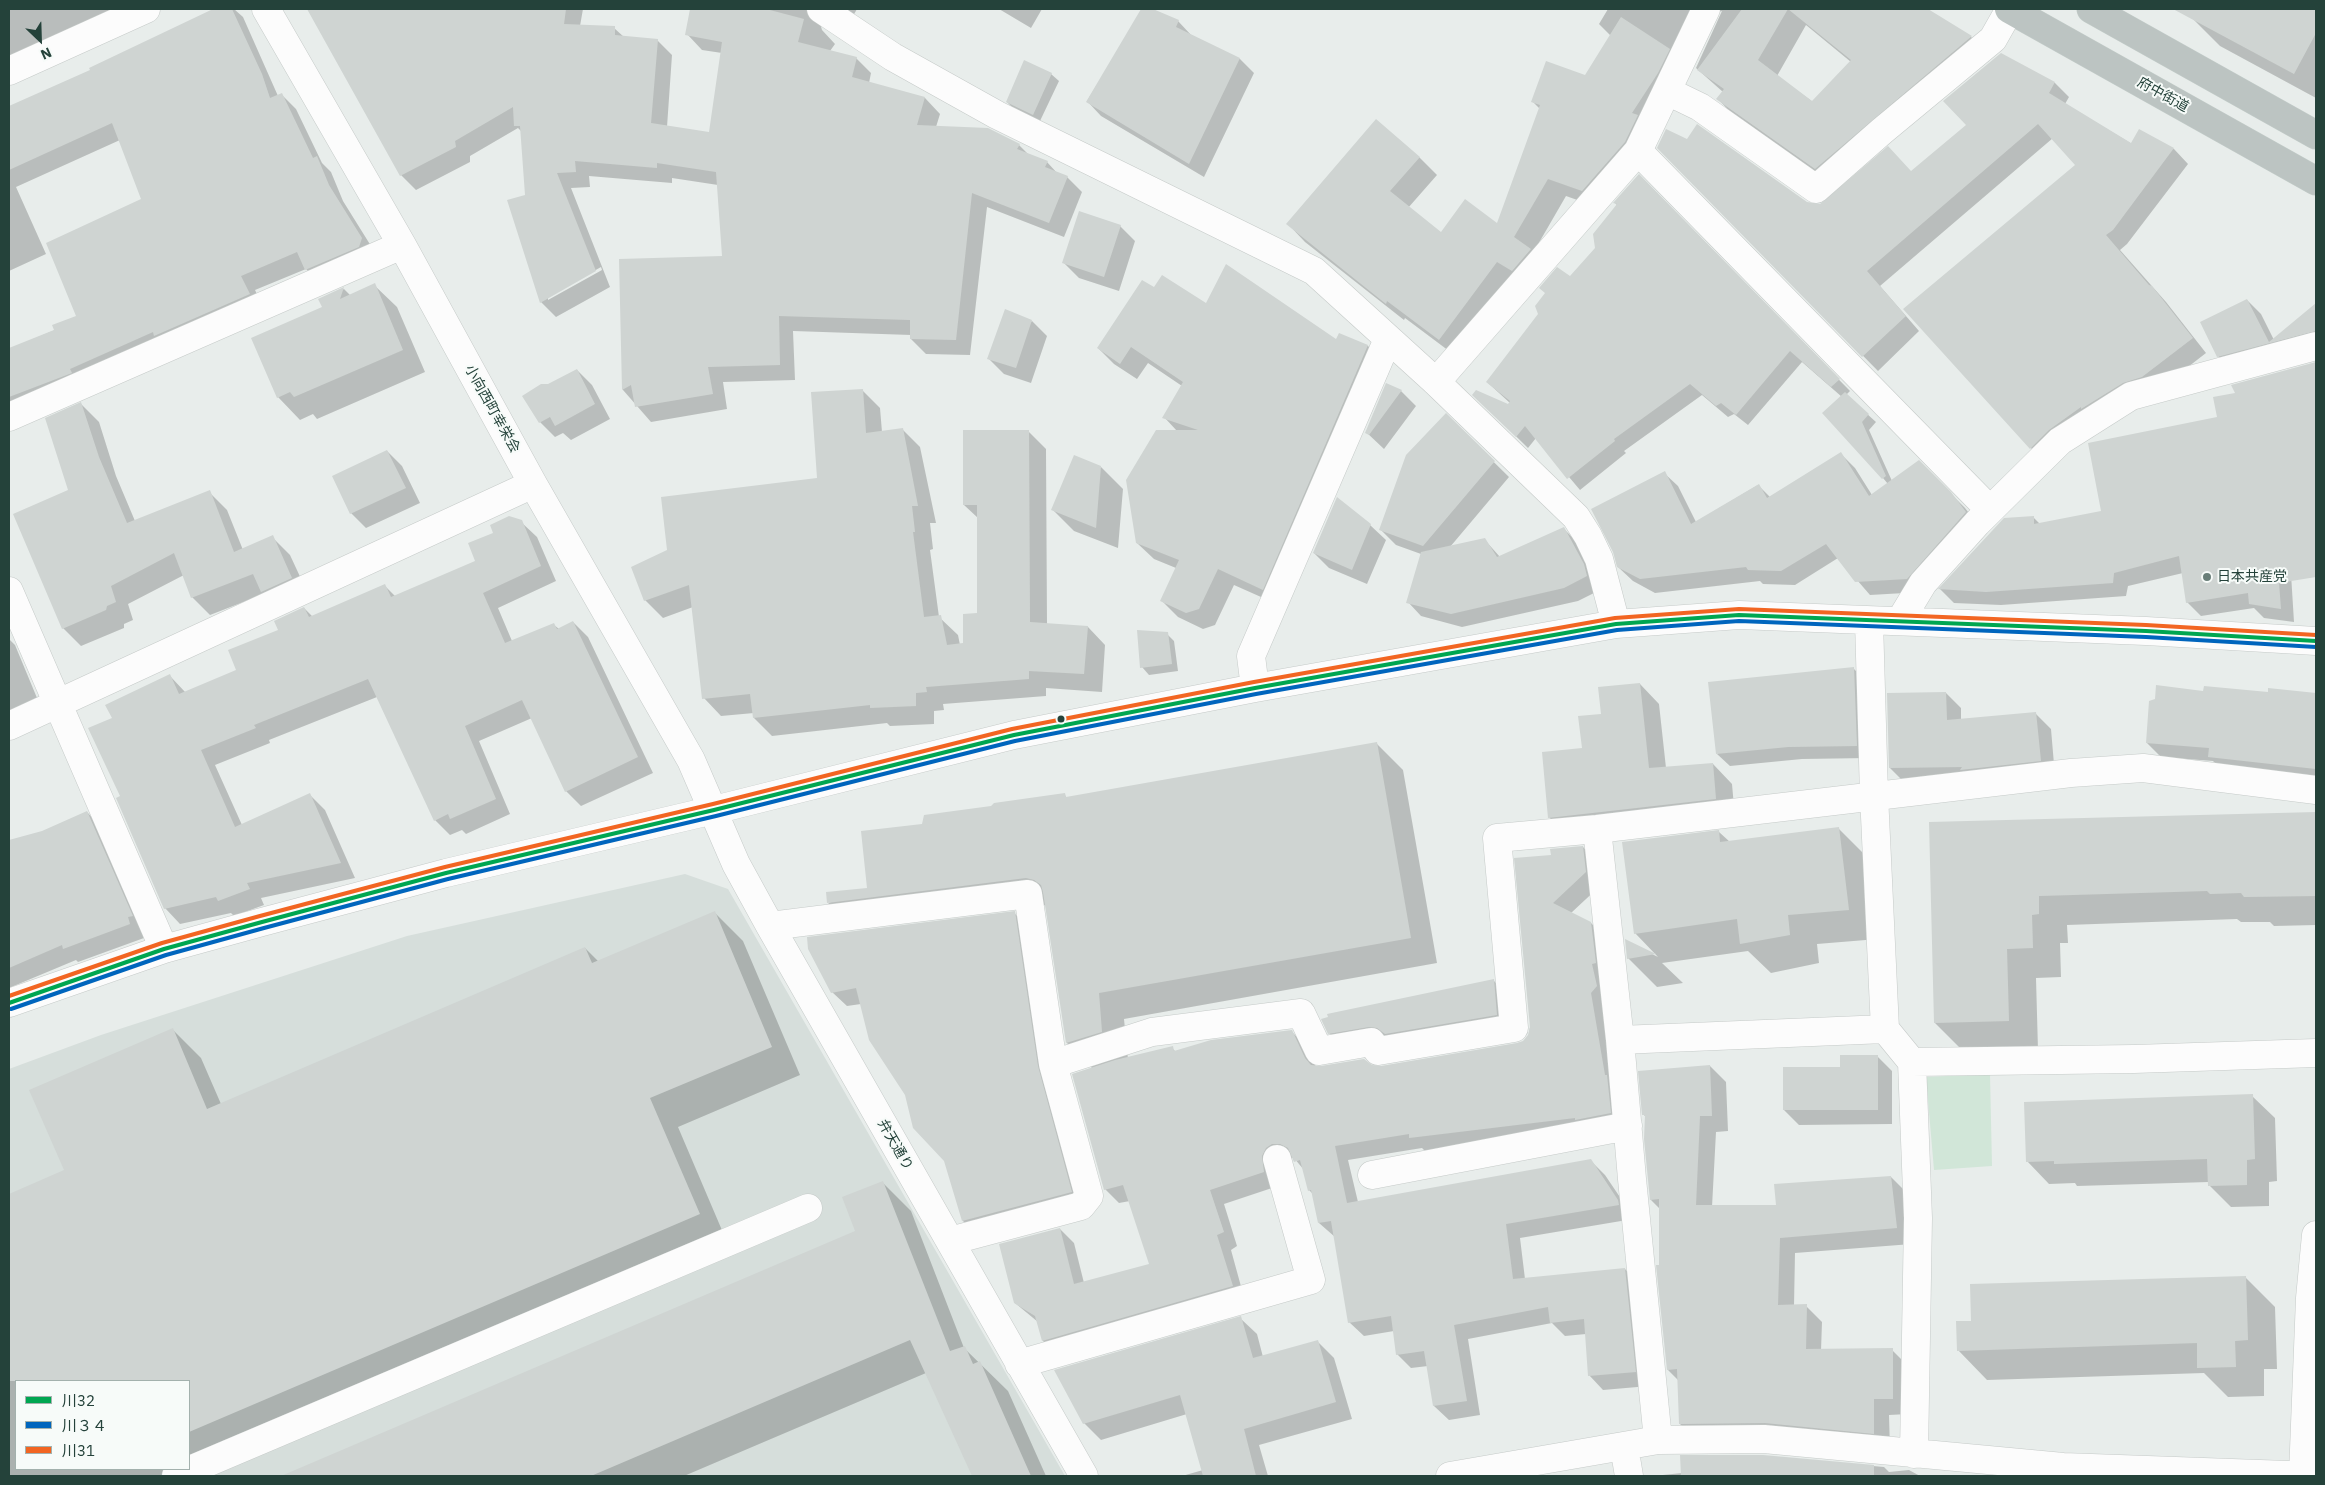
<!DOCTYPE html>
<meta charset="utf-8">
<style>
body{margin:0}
#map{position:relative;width:2325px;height:1485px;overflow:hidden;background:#e8edeb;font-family:"IBM Plex Sans","Noto Sans JP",sans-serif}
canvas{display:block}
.frame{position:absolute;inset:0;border:10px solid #24423a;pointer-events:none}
.legend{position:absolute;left:15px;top:1380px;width:175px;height:90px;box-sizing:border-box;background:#f7fbf9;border:1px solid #a3b1ad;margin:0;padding:6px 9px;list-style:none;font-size:15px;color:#24423a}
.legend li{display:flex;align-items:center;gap:10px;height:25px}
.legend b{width:25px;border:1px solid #a3b1ad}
.north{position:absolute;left:15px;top:15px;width:50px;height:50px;-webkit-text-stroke:4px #f7fbf9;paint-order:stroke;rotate:156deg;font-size:14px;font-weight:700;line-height:20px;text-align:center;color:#24423a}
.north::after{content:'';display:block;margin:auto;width:18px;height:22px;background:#24423a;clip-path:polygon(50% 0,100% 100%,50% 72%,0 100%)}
</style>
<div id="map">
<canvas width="2325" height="1485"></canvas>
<div class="frame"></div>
<ul class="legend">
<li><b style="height:6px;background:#00a651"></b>川32</li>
<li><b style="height:6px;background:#0065bd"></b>川３４</li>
<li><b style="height:6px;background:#f26522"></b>川31</li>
</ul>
<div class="north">N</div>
</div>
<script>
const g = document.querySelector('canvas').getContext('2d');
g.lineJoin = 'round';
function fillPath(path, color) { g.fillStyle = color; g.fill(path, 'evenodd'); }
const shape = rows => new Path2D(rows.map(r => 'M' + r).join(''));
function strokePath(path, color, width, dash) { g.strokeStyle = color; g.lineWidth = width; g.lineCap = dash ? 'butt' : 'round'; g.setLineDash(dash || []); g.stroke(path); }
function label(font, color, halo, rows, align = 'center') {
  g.font = font + ' "IBM Plex Sans","Noto Sans JP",sans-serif'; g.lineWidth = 4; g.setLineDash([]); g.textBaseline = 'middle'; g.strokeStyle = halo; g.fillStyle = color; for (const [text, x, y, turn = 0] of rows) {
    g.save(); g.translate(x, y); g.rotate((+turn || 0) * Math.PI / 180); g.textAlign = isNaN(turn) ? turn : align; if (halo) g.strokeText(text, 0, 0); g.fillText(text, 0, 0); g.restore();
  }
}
fillPath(shape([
 [685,874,728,889,1065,1476,9,1476,9,1069,101,1035,407,936],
 [16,1381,189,1381,189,1469,16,1469]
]), '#d6dedb');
fillPath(shape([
 [1990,1074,1992,1166,1934,1170,1926,1077]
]), '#d1e6d8');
fillPath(shape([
 [9,9,148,9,9,71],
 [216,9,234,9,243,17,278,96,281,94,296,109,322,163,331,172,343,201,376,254,321,284,306,269,255,290,264,309,9,418,9,349,55,330,77,317,143,200,120,140,16,187,46,254,9,271,9,108,92,70,91,69],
 [309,9,583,9,580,26,614,28,624,37,657,40,672,55,667,127,710,133,722,53,702,50,687,34,692,9,835,9,820,23,822,30,835,44,830,51,856,58,871,73,869,83,925,98,940,114,936,127,1019,145,1030,156,1047,162,1058,174,1067,177,1082,192,1064,237,987,207,970,355,926,354,911,339,911,335,793,331,795,380,723,382,727,409,651,422,623,390,620,260,724,257,718,185,672,178,672,183,589,176,590,187,571,188,610,287,556,317,541,302,526,196,522,132,518,128,470,156,470,162,416,190,401,175],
 [601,267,602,270,548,300,548,297],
 [839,9,857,9,853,16],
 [999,9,1042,9,1031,28],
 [1143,9,1178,21,1192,36,1240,59,1254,73,1204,177,1101,116,1087,101],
 [1608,9,1903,9,1906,11,1913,9,1928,24,1936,15,1971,37,1989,54,1833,186,1735,117,1718,99,1723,92,1696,68,1722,11,1715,13,1600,208,1566,196,1533,253,1457,357,1405,318,1404,320,1305,242,1288,224,1419,157,1437,175,1408,208,1441,234,1498,225,1540,109,1532,101,1585,77,1611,36,1599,24],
 [1806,25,1851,62,1813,102,1777,76],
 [2191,9,2316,9,2316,98,2220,46,2191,17,2195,11],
 [2001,54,2055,83,2069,97,2065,104,2132,144,2139,131,2174,149,2188,164,2127,244,2120,250,2166,302,2206,353,2157,391,2045,463,2031,448,2077,165,2053,138,1880,286,1919,331,1878,371,1658,148,1806,203,1820,205,1911,172,1967,125],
 [1051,74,1059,81,1040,121,1014,109,1007,102],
 [1639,176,1850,391,1846,395,1876,422,1869,430,1892,481,1919,462,1965,508,1979,526,1922,592,1870,595,1838,558,1795,585,1763,584,1760,581,1655,593,1633,581,1618,567,1664,473,1678,486,1696,522,1758,485,1771,498,1841,454,1855,468,1872,495,1888,484,1883,478,1842,397,1802,362,1748,425,1734,414,1728,417,1702,395,1624,451,1626,453,1580,490,1536,438,1528,448,1474,395,1509,405,1510,403,1487,382,1597,248,1618,206,1615,203],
 [1120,226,1135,241,1119,291,1079,278,1064,263],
 [374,285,397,307,425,372,317,419,313,414,300,420,278,397,324,307,320,299,344,289,350,295],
 [1154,289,1337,341,1339,334,1368,346,1384,362,1279,605,1234,585,1215,625,1203,629,1178,617,1162,601,1176,568,1154,559,1137,543,1177,431,1164,417,1182,386,1148,363,1137,379,1114,364,1098,348],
 [2247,300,2261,314,2274,340,2316,305,2316,347,2232,370,2218,356],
 [1032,321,1047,336,1031,383,1004,374,989,359],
 [2316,363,2316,506,2304,443,2283,445,2294,622,2264,618,2254,608,2201,616,2187,602,2183,573,2128,586,2126,596,2001,605,1954,603,1940,589,2005,519,2033,517,2040,524,2102,512,2219,418,2237,394,2233,386],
 [577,370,592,385,610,419,571,440,563,433,555,437,540,422,549,385],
 [1387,385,1401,391,1416,406,1384,449,1366,432],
 [862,390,880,408,882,432,902,429,920,447,936,523,930,523,933,549,930,550,939,617,958,635,960,645,964,644,978,614,978,518,964,505,1028,431,1046,449,1047,624,1088,627,1105,645,1102,692,1046,688,1046,696,943,704,944,710,934,711,934,724,890,726,887,723,772,736,754,718,754,713,721,716,704,698,693,607,663,618,645,600,819,479],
 [81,404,99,422,116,476,135,521,209,492,227,510,243,550,272,537,290,555,309,596,264,594,210,615,192,597,184,575,128,604,133,620,124,624,124,628,81,646,63,628,70,490],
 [1446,415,1509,477,1450,547,1484,539,1500,557,1564,529,1577,542,1600,590,1578,601,1462,627,1421,616,1408,602,1421,554,1396,545,1381,530],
 [387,451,402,466,420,503,366,528,351,513],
 [1101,467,1123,489,1118,548,1074,531,1052,509],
 [521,522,537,537,556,581,498,608,512,641,554,625,559,629,573,622,588,637,653,773,581,806,566,791,532,718,479,741,510,814,466,834,462,830,450,835,435,820,377,697,269,740,270,743,215,765,242,825,310,795,325,810,355,878,261,898,264,905,234,916,231,913,180,924,165,908,121,797,114,718,170,676,186,693,238,671,304,608,313,617,384,585,396,597,477,562],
 [1370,525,1386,540,1367,584,1329,568,1314,553],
 [1167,634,1174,641,1178,671,1149,675,1142,667],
 [9,639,15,645,42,710,9,724],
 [1854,669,1866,681,1869,758,1802,759,1730,766,1717,754],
 [1640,684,1659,704,1666,768,1713,764,1732,784,1735,818,1568,837,1549,817,1583,750],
 [2269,690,2316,695,2316,781,2223,771,2213,761,2161,757,2147,743,2204,693,2269,694],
 [1946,693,1961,708,1961,720,2036,714,2051,729,2055,776,1905,783,1890,768],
 [1377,744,1403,770,1437,963,1124,1019,1128,1059,1172,1048,1176,1052,1291,1031,1306,1046,1316,1067,1381,1068,1517,1045,1524,1042,1529,1035,1552,856,1583,847,1597,862,1600,886,1571,913,1591,923,1605,937,1624,1127,1425,1151,1422,1148,1348,1160,1358,1202,1590,1160,1605,1175,1632,1215,1633,1219,1520,1238,1525,1279,1625,1269,1639,1284,1649,1386,1603,1390,1589,1375,1586,1334,1565,1336,1552,1323,1468,1339,1480,1415,1449,1420,1434,1406,1428,1366,1411,1368,1397,1354,1394,1331,1364,1336,1349,1322,1335,1237,1319,1223,1314,1195,1309,1190,1304,1170,1294,1158,1287,1158,1278,1186,1224,1204,1237,1246,1231,1250,1245,1301,1057,1355,1043,1341,1038,1322,1015,1303,1060,1229,1074,1243,1084,1283,1151,1265,1130,1201,1119,1203,1105,1189,1093,1069,1067,1043,1047,905,855,929,828,903,869,889,923,825,1064,794,1067,798],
 [87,812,101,827,144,938,78,962,76,960,9,988,9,841,43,832],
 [2315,813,2316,925,2274,926,2270,922,2241,922,2237,919,2067,925,2068,943,2060,943,2061,977,2036,978,2038,1050,1964,1052,1935,1023,1930,823],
 [1839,829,1868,858,1878,939,1817,944,1819,963,1771,973,1748,951,1662,963,1683,983,1657,987,1628,958,1626,941,1658,957,1635,933,1719,832,1730,842],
 [715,913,743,941,800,1075,678,1127,727,1242,180,1476,9,1476,9,1195,66,1171,173,1030,201,1058,221,1104,585,948,599,962],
 [16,1381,189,1381,189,1469,16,1469],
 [1014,913,1029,927,1085,1206,977,1235,963,1221,945,1161,906,1095,861,1004,847,1006,832,992],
 [1494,981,1507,994,1510,1028,1343,1046,1329,1033],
 [1877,1056,1892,1071,1892,1124,1799,1125,1784,1110,1842,1068],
 [1710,1066,1726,1082,1728,1131,1716,1132,1712,1207,1777,1206,1891,1177,1907,1193,1912,1244,1795,1253,1794,1306,1806,1306,1822,1322,1821,1351,1892,1350,1908,1366,1908,1414,1889,1415,1890,1449,1696,1440,1680,1424,1678,1380,1668,1370,1660,1266,1660,1209,1651,1200,1646,1117,1643,1114],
 [2252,1096,2275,1118,2277,1181,2269,1182,2269,1206,2231,1207,2209,1185,2209,1182,2077,1186,2075,1183,2049,1184,2027,1161],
 [883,1183,911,1211,964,1348,1008,1391,1046,1476,973,1476,926,1373,684,1476,284,1476,857,1232],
 [2245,1277,2275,1307,2277,1369,2264,1369,2264,1396,2228,1397,2204,1373,1987,1380,1958,1350],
 [1240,1318,1257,1334,1263,1357,1318,1342,1334,1358,1352,1419,1259,1445,1268,1476,1182,1476,1203,1470,1187,1414,1101,1440,1084,1423],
 [1763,1456,1884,1467,1889,1472,1909,1470,1920,1476,1653,1476,1682,1473],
 [1964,1475,1965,1476,1931,1476]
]), '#0003');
fillPath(shape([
 [213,9,232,9,262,74,270,98,282,93,313,158,317,156,329,185,362,238,359,247,305,270,297,252,241,276,250,294,154,336,153,332,70,369,72,373,9,397,9,348,54,330,52,325,76,316,46,243,141,199,112,123,9,170,9,106,90,70,89,68],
 [307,9,566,9,564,24,615,26,615,35,658,39,651,123,709,132,722,42,685,35,690,9,766,9,804,19,798,42,857,57,852,77,925,97,917,125,988,128,1020,144,1017,149,1048,161,1045,167,1068,176,1049,223,972,193,956,340,910,339,910,320,779,316,780,365,708,367,713,394,635,407,631,385,622,390,619,259,722,256,716,172,657,163,657,168,575,161,576,172,557,173,596,271,540,303,507,200,525,195,520,126,514,126,513,107,455,141,456,147,400,176],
 [1141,9,1153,9,1179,20,1176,27,1240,58,1189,164,1086,102],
 [1742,9,1928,9,1972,36,1815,169,1716,99,1724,89,1697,70],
 [1788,9,1851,60,1812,101,1758,60],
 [2173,9,2316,9,2316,33,2294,74],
 [1621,17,1670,49,1658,73,1632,113,1638,115,1625,142,1582,191,1548,179,1514,237,1531,249,1512,271,1497,262,1439,340,1387,301,1386,304,1286,224,1376,119,1420,157,1390,191,1441,232,1465,199,1497,223,1540,105,1531,102,1546,61,1585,75],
 [2001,53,2055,82,2049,93,2131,143,2139,129,2174,148,2113,230,2106,235,2149,285,2152,286,2193,338,2142,377,2123,383,2081,409,2081,407,2049,430,2030,449,1903,309,2075,165,2038,124,1867,271,1906,316,1862,357,1657,148,1666,129,1687,139,1697,124,1807,202,1820,204,1888,146,1911,171,1966,125,1943,101],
 [1024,60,1052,73,1033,115,1006,102],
 [1639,174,1840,379,1831,387,1790,351,1736,415,1721,403,1716,406,1690,384,1614,439,1615,441,1567,479,1525,426,1516,437,1472,395,1476,390,1508,404,1510,401,1486,382,1538,314,1535,306,1545,293,1539,288,1557,267,1570,276,1595,248,1593,234,1617,204,1613,203],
 [1079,211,1121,225,1104,277,1062,263],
 [1226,264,1336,339,1339,333,1368,345,1263,590,1218,569,1199,609,1186,613,1160,601,1179,560,1136,543,1126,480,1156,430,1198,430,1162,418,1183,382,1131,347,1120,364,1097,348,1142,280,1154,287,1162,275,1206,303],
 [375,283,403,350,294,397,290,392,277,398,251,338,322,307,318,299,344,287,340,299],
 [2247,299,2269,342,2316,303,2316,331,2217,357,2200,322],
 [1005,309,1032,320,1016,368,987,359],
 [2316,362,2316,577,2279,583,2281,609,2249,604,2248,593,2186,603,2179,556,2114,573,2113,583,1986,592,1938,589,2004,518,2034,516,2034,524,2101,511,2088,443,2217,417,2213,397,2235,393,2231,385],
 [577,369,595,404,555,426,550,417,539,423,522,396,541,384,548,384],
 [1386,383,1402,390,1369,435,1365,433],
 [863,389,866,433,903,428,918,506,912,506,915,532,913,532,924,617,941,615,947,645,963,643,963,614,977,613,977,505,963,505,963,430,1029,430,1030,622,1088,626,1084,674,1029,671,1029,679,926,687,927,692,916,693,916,706,870,708,870,705,753,718,750,694,702,699,689,585,644,601,631,567,667,550,661,497,817,478,811,392],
 [1845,392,1869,414,1862,422,1886,476,1882,479,1822,413],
 [81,402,99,457,127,523,210,490,234,552,273,535,292,578,261,592,253,574,191,598,174,553,111,586,116,602,107,606,106,610,62,629,13,514,68,490,45,418],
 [1446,413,1495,461,1423,546,1379,530,1406,455],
 [387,450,406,488,350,514,332,476],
 [1841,452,1869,496,1919,460,1951,492,1966,512,1907,579,1855,582,1826,544,1781,571,1748,570,1746,567,1640,579,1617,567,1613,552,1591,509,1665,471,1691,524,1759,484,1767,498],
 [1074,455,1101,466,1096,528,1051,510],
 [1337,497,1371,524,1352,570,1313,553],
 [509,516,522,520,541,566,483,593,505,643,554,623,557,629,573,621,638,757,565,792,522,700,465,726,496,799,450,819,448,814,434,821,368,679,254,725,256,728,201,750,235,827,310,793,341,863,247,883,250,889,218,901,216,897,164,909,116,798,120,796,88,728,112,718,105,705,170,674,179,694,236,670,228,650,278,630,274,621,304,607,309,617,385,584,391,597,475,561,468,543,493,533,490,525],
 [1564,527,1584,564,1587,576,1564,588,1451,614,1406,603,1421,552,1485,538,1497,557],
 [1137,630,1168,632,1172,664,1140,668],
 [1854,667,1857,746,1788,747,1716,754,1708,682],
 [1640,683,1649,768,1713,763,1716,799,1548,818,1542,752,1582,748,1578,716,1601,714,1598,687],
 [2156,685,2203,691,2204,686,2268,692,2268,688,2316,693,2316,769,2208,757,2209,748,2146,743,2149,701,2155,699],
 [1946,692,1947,720,2036,712,2041,761,1960,770,1962,767,1889,768,1887,693],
 [1377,742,1411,938,1099,993,1102,1032,1066,1043,1043,892,1041,885,1034,880,1026,878,827,903,826,892,867,888,861,831,922,824,924,815,991,806,994,803,1065,793,1066,797],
 [87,811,133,916,128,917,130,924,63,949,62,945,9,968,9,840,42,831],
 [2316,812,2316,896,2244,897,2241,893,2210,894,2207,891,2039,896,2039,914,2032,915,2033,948,2007,949,2009,1021,1934,1023,1929,822],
 [1839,827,1849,910,1788,915,1790,935,1740,944,1737,919,1634,934,1622,842,1719,830,1720,842],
 [1583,846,1586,872,1553,903,1591,922,1596,963,1592,964,1597,986,1591,993,1605,1075,1607,1075,1611,1113,1575,1120,1575,1118,1409,1138,1409,1134,1335,1146,1347,1203,1591,1159,1618,1200,1619,1205,1506,1224,1513,1279,1625,1268,1636,1372,1588,1376,1584,1319,1550,1323,1548,1307,1454,1325,1467,1401,1433,1406,1424,1351,1396,1355,1391,1316,1348,1323,1331,1221,1318,1223,1311,1190,1308,1191,1300,1160,1294,1162,1288,1148,1280,1144,1272,1144,1266,1148,1262,1156,1264,1172,1210,1190,1224,1232,1217,1235,1233,1286,1042,1341,1035,1316,1014,1303,999,1244,1060,1228,1074,1284,1149,1264,1123,1185,1104,1190,1072,1074,1115,1060,1173,1046,1174,1051,1211,1040,1292,1030,1305,1058,1311,1065,1321,1066,1364,1059,1372,1065,1381,1066,1517,1043,1523,1041,1528,1035,1530,1027,1514,858,1551,855,1550,849],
 [715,911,772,1047,650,1098,700,1214,189,1432,189,1381,9,1381,9,1194,64,1170,29,1090,173,1028,207,1109,585,947,592,963],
 [1015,911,1038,1066,1072,1192,962,1221,944,1161,913,1128,905,1095,869,1040,856,988,831,993,808,949,807,937],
 [1625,939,1656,954,1627,959],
 [1494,979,1497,1015,1385,1034,1377,1028,1369,1027,1328,1034,1321,1019,1328,1017,1327,1014],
 [1840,1055,1878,1055,1878,1110,1783,1110,1783,1067,1840,1067],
 [1710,1065,1712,1116,1700,1116,1696,1205,1776,1205,1774,1184,1891,1176,1897,1228,1780,1238,1778,1305,1807,1304,1806,1349,1893,1348,1893,1399,1874,1399,1874,1434,1765,1423,1679,1424,1677,1369,1667,1370,1656,1265,1659,1265,1659,1199,1650,1200,1644,1139,1645,1115,1642,1115,1638,1071],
 [2253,1094,2255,1159,2247,1160,2247,1185,2208,1186,2207,1159,2054,1164,2054,1161,2026,1162,2024,1102],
 [883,1181,950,1351,965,1346,973,1364,980,1361,1031,1476,972,1476,910,1340,591,1476,281,1476,855,1231,842,1197],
 [2246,1276,2248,1340,2235,1341,2236,1367,2197,1368,2197,1343,1957,1351,1956,1321,1971,1321,1970,1284],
 [1241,1316,1253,1358,1318,1340,1336,1402,1244,1429,1256,1476,1203,1476,1180,1395,1083,1424,1054,1370],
 [1680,1455,1763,1455,1874,1465,1874,1476,1681,1476]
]), '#cfd4d2');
const minor = shape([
 [266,9,402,245,533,484,691,760,736,864,770,926,1084,1476],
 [821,9,893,57,997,115,1314,271,1436,382,1576,517,1588,536,1599,559,1616,624],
 [9,71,146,9],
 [1667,91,1700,107,1816,189,1882,131,1993,39,2010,9],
 [1638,151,1990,510],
 [1436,382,1638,151,1706,9],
 [9,417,402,245],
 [9,591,164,949],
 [1869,621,1874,795,1885,1029,1912,1062,1918,1218,1914,1454],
 [1900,621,1923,583,1977,523,2060,441,2131,396,2316,346],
 [1255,688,1251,656,1388,339],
 [9,726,533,484],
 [1597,829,1620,1040,1632,1179,1658,1440],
 [770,926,1028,894,1053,1064,1152,1032,1301,1013,1319,1051,1371,1042,1378,1051,1514,1028,1497,838,1597,829,2071,773,2143,768,2316,790],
 [9,1003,164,949,262,922,446,873,714,810,1014,735,1255,688,1616,624,1739,615,2146,631,2316,641],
 [1620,1040,1885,1029],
 [1912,1062,2134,1059,2316,1053],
 [1372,1175,1628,1126],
 [950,1241,1081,1206,1089,1196,1053,1064],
 [1019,1364,1311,1280,1277,1159],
 [1624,1446,1629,1476],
 [2303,1475,2310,1298,2316,1235],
 [176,1476,808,1208],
 [1450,1476,1658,1440,1764,1439,2063,1467,2316,1476]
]);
const highway = shape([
 [2009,9,2316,181],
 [2091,9,2316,135]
]);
strokePath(minor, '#c5cac8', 29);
strokePath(highway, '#c3ccc9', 29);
strokePath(minor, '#fcfcfc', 28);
strokePath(highway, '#bcc4c2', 28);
strokePath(shape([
 [9,1003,164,949,262,922,446,873,714,810,1014,735,1255,688,1616,624,1739,615,2146,631,2316,641]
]), '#00a651', 4);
strokePath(shape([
 [11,1009,166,955,264,928,448,879,716,816,1015,741,1256,694,1617,630,1739,621,2146,637,2316,647]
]), '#0065bd', 4);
strokePath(shape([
 [9,996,162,943,260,916,445,867,713,804,1012,729,1254,682,1615,618,1739,609,2146,625,2316,635]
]), '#f26522', 4);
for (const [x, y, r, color] of [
 [2207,577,5,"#697e78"],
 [1061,719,4.5,"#24423a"]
]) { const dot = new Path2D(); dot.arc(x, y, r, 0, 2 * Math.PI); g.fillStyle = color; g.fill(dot); strokePath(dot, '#f7fbf9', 2); }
label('14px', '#24423a', '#f7fbf9', [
 ["府中街道",2163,95,29],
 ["小向西町幸栄会",492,409,61],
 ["弁天通り",895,1145,60]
]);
label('14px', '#24423a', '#f7fbf9', [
 ["日本共産党",2217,577]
], 'left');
</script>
